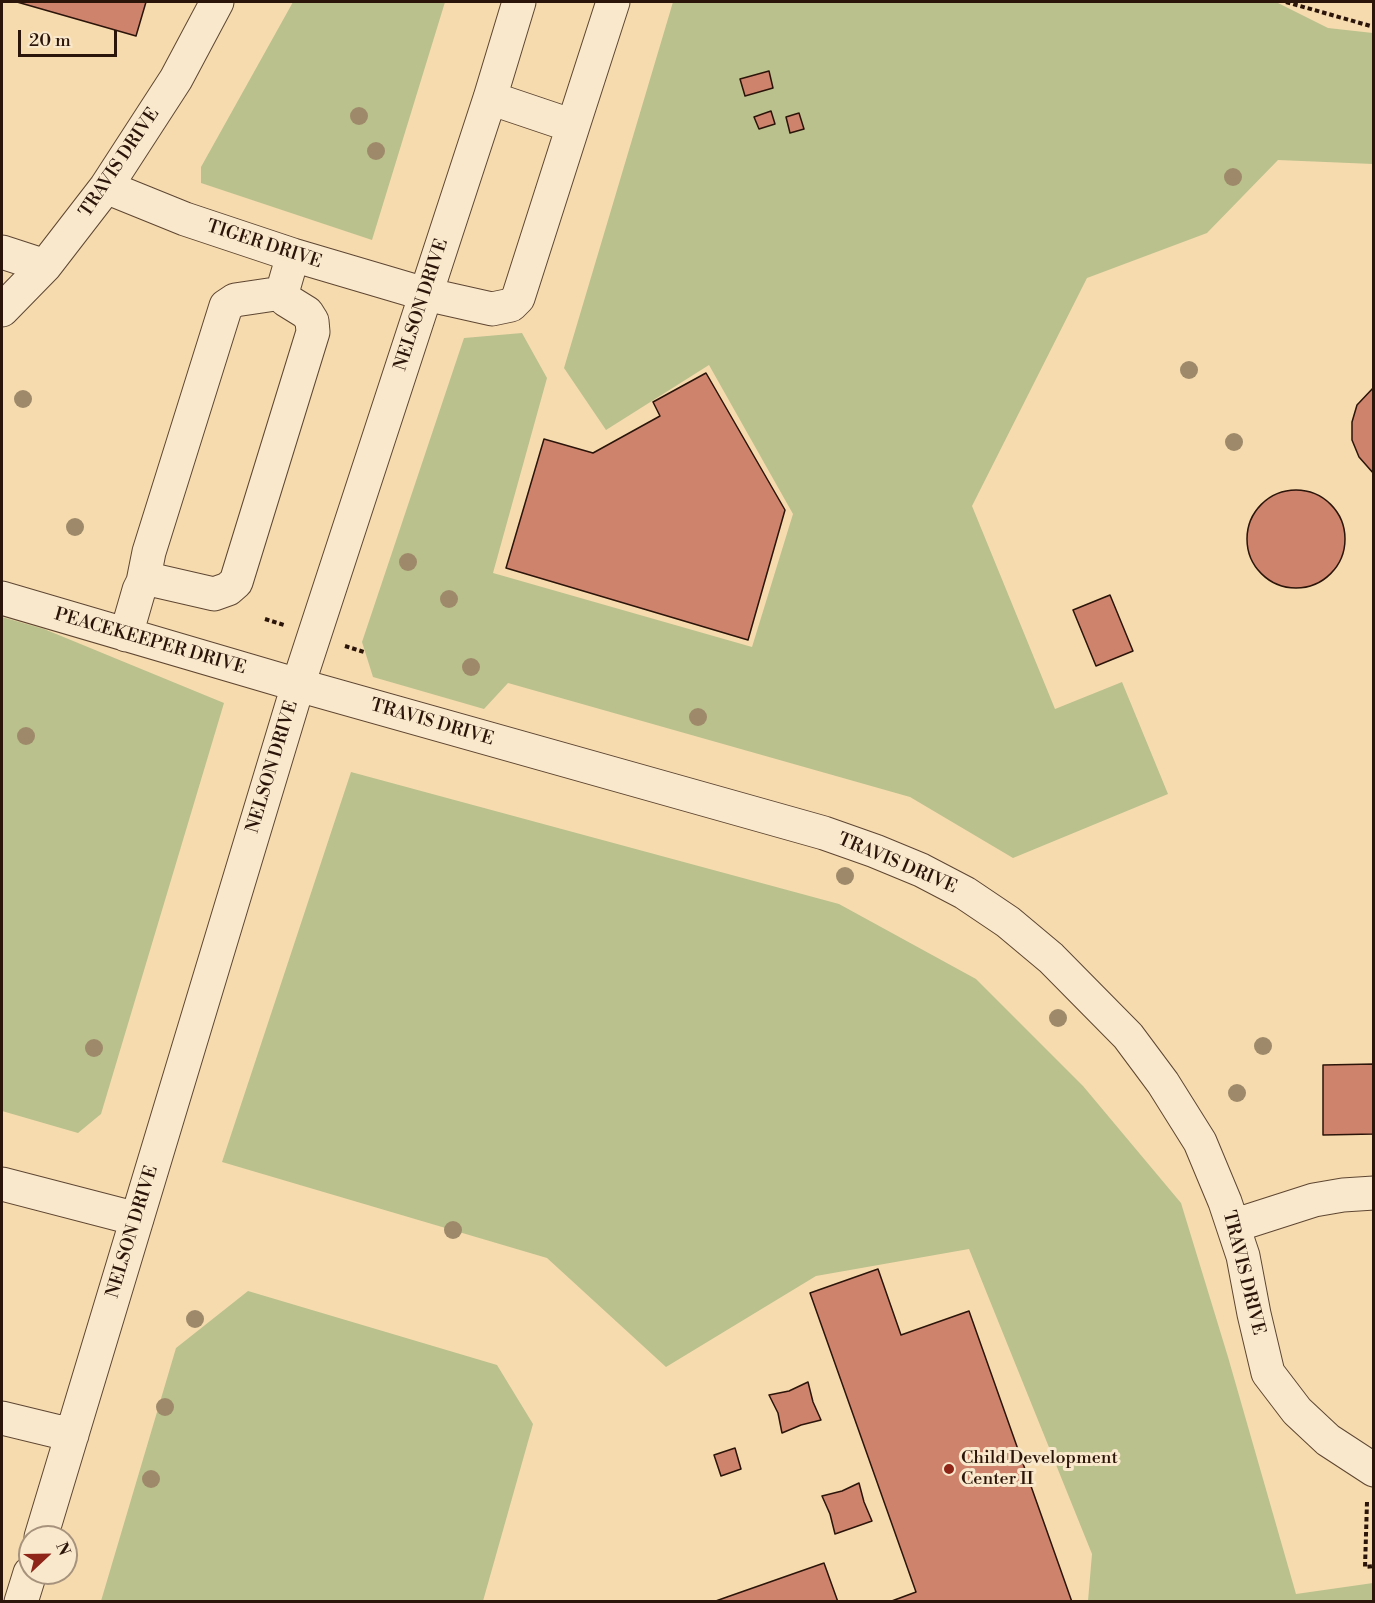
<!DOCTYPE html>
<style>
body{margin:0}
#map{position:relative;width:1375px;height:1603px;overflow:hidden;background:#f6dbaf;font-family:"Libre Bodoni",serif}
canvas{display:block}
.frame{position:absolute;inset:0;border:3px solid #2b1409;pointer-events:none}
.north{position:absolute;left:18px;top:1525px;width:60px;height:60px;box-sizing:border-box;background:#f9e8cb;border:2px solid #a7937d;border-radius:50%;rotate:68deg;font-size:16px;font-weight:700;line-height:24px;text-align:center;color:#2b1409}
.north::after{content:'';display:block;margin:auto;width:21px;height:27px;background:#8f2418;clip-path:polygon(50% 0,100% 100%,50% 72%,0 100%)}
.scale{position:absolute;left:18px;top:30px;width:99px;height:27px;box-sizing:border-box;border:3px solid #2b1409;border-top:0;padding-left:8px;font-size:18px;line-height:21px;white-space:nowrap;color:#2b1409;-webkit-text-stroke:4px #f9e8cb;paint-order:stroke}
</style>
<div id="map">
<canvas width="1375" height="1603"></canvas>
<div class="frame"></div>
<div class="north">N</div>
<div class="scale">20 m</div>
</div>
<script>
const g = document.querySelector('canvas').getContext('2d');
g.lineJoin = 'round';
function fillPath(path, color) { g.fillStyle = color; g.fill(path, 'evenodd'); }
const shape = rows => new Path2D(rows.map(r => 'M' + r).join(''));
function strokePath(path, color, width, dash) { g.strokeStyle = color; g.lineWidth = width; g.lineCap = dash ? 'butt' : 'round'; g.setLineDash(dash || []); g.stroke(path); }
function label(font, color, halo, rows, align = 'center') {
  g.font = font + ' "Libre Bodoni",serif'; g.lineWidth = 6; g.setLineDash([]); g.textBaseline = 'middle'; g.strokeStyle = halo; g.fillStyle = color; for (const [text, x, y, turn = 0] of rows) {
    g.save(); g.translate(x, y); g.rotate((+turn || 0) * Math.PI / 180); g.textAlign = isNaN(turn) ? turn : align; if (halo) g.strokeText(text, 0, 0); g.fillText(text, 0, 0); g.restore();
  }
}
fillPath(shape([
 [293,2,445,2,372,240,201,183,201,167],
 [673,2,1276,2,1328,28,1373,33,1373,164,1278,160,1207,233,1087,278,972,506,1055,709,1122,682,1168,794,1013,858,910,797,508,683,484,709,373,677,362,642,464,338,522,333,547,378,493,573,752,647,793,514,709,365,606,430,564,368],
 [2,617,44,629,224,703,101,1114,78,1133,2,1111],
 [351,772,839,904,976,979,1083,1086,1181,1203,1228,1357,1296,1594,1373,1583,1373,1601,1088,1601,1092,1554,969,1249,816,1276,666,1367,547,1258,222,1162],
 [248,1291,497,1365,533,1424,483,1601,101,1601,176,1348]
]), '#bac18d');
const building = shape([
 [17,2,146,2,136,36,17,2],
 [769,71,773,88,745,96,740,79,769,71],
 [771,111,775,124,759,129,754,117,771,111],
 [799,113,804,129,790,133,786,117,799,113],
 [706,373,785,510,748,640,506,568,544,439,593,453,660,416,653,402,706,373],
 [1374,387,1374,474,1359,457,1352,440,1352,422,1357,405,1374,387],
 '1247 539a49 49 0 1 1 98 0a49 49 0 1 1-98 0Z',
 [1110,595,1133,651,1096,666,1073,610,1110,595],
 [1374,1064,1374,1134,1323,1135,1323,1065,1374,1064],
 [878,1269,901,1335,969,1311,1072,1602,889,1602,916,1592,810,1293,878,1269],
 [808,1382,813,1402,821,1420,801,1425,782,1433,778,1413,769,1395,789,1391,808,1382],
 [735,1448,741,1469,721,1476,714,1455,735,1448],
 [859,1483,864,1502,872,1521,835,1534,830,1514,822,1496,842,1491,859,1483],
 [824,1563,838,1602,713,1602,727,1597,824,1563]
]);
fillPath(building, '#ce836c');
strokePath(building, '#2b1409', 1.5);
const minor = shape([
 [490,98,573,126,613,2],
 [106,187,185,219,293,255,425,294,492,309,511,305,518,298,573,126],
 [2,252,45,266],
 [2,310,45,266,106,187,176,79,217,2],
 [143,582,149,552,226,306,235,300,282,293],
 [2,598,298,685,824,833,875,851,921,870,965,893,1008,922,1051,958,1128,1036,1163,1083,1200,1142,1225,1202,1243,1256,1254,1314,1268,1373,1297,1411,1328,1440,1374,1470],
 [126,635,139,590,143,582,153,580,214,594,228,589,236,582,313,332,312,321,307,313,286,300,282,293,293,255],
 [2,1184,137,1219],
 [1233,1226,1314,1200,1343,1195,1374,1193],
 [2,1418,72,1435],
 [41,1537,298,685,490,98,519,2],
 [21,1602,30,1573]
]);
strokePath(minor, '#5e4632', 35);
strokePath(shape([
 [1286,2,1374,27],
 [265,619,284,625],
 [345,646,364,652],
 [1367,1502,1365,1567,1374,1566]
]), '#2b1409', 4, [4.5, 3]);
strokePath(minor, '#f9e8cb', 33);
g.fillStyle = '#9e8a6a';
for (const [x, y] of [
 [359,116],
 [376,151],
 [1233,177],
 [1189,370],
 [23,399],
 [1234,442],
 [75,527],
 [408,562],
 [449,599],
 [471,667],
 [698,717],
 [26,736],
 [845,876],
 [1058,1018],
 [1263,1046],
 [94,1048],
 [1237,1093],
 [453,1230],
 [195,1319],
 [165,1407],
 [151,1479]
]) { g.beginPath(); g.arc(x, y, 9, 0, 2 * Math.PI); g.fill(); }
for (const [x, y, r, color] of [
 [949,1469,6,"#8f2418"]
]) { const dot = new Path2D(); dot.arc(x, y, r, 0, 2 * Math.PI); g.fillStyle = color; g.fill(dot); strokePath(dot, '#f9e8cb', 2); }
label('18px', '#2b1409', '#f9e8cb', [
 ["TRAVIS DRIVE",120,163,-56],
 ["TIGER DRIVE",264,245,18],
 ["NELSON DRIVE",422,305,-72],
 ["PEACEKEEPER DRIVE",150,642,16],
 ["TRAVIS DRIVE",432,723,16],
 ["NELSON DRIVE",273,767,-73],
 ["TRAVIS DRIVE",897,864,23],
 ["NELSON DRIVE",133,1232,-73],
 ["TRAVIS DRIVE",1243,1273,76]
]);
label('18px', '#2b1409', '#f9e8cb', [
 ["Child Development",961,1459],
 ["Center II",961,1480]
], 'left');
</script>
